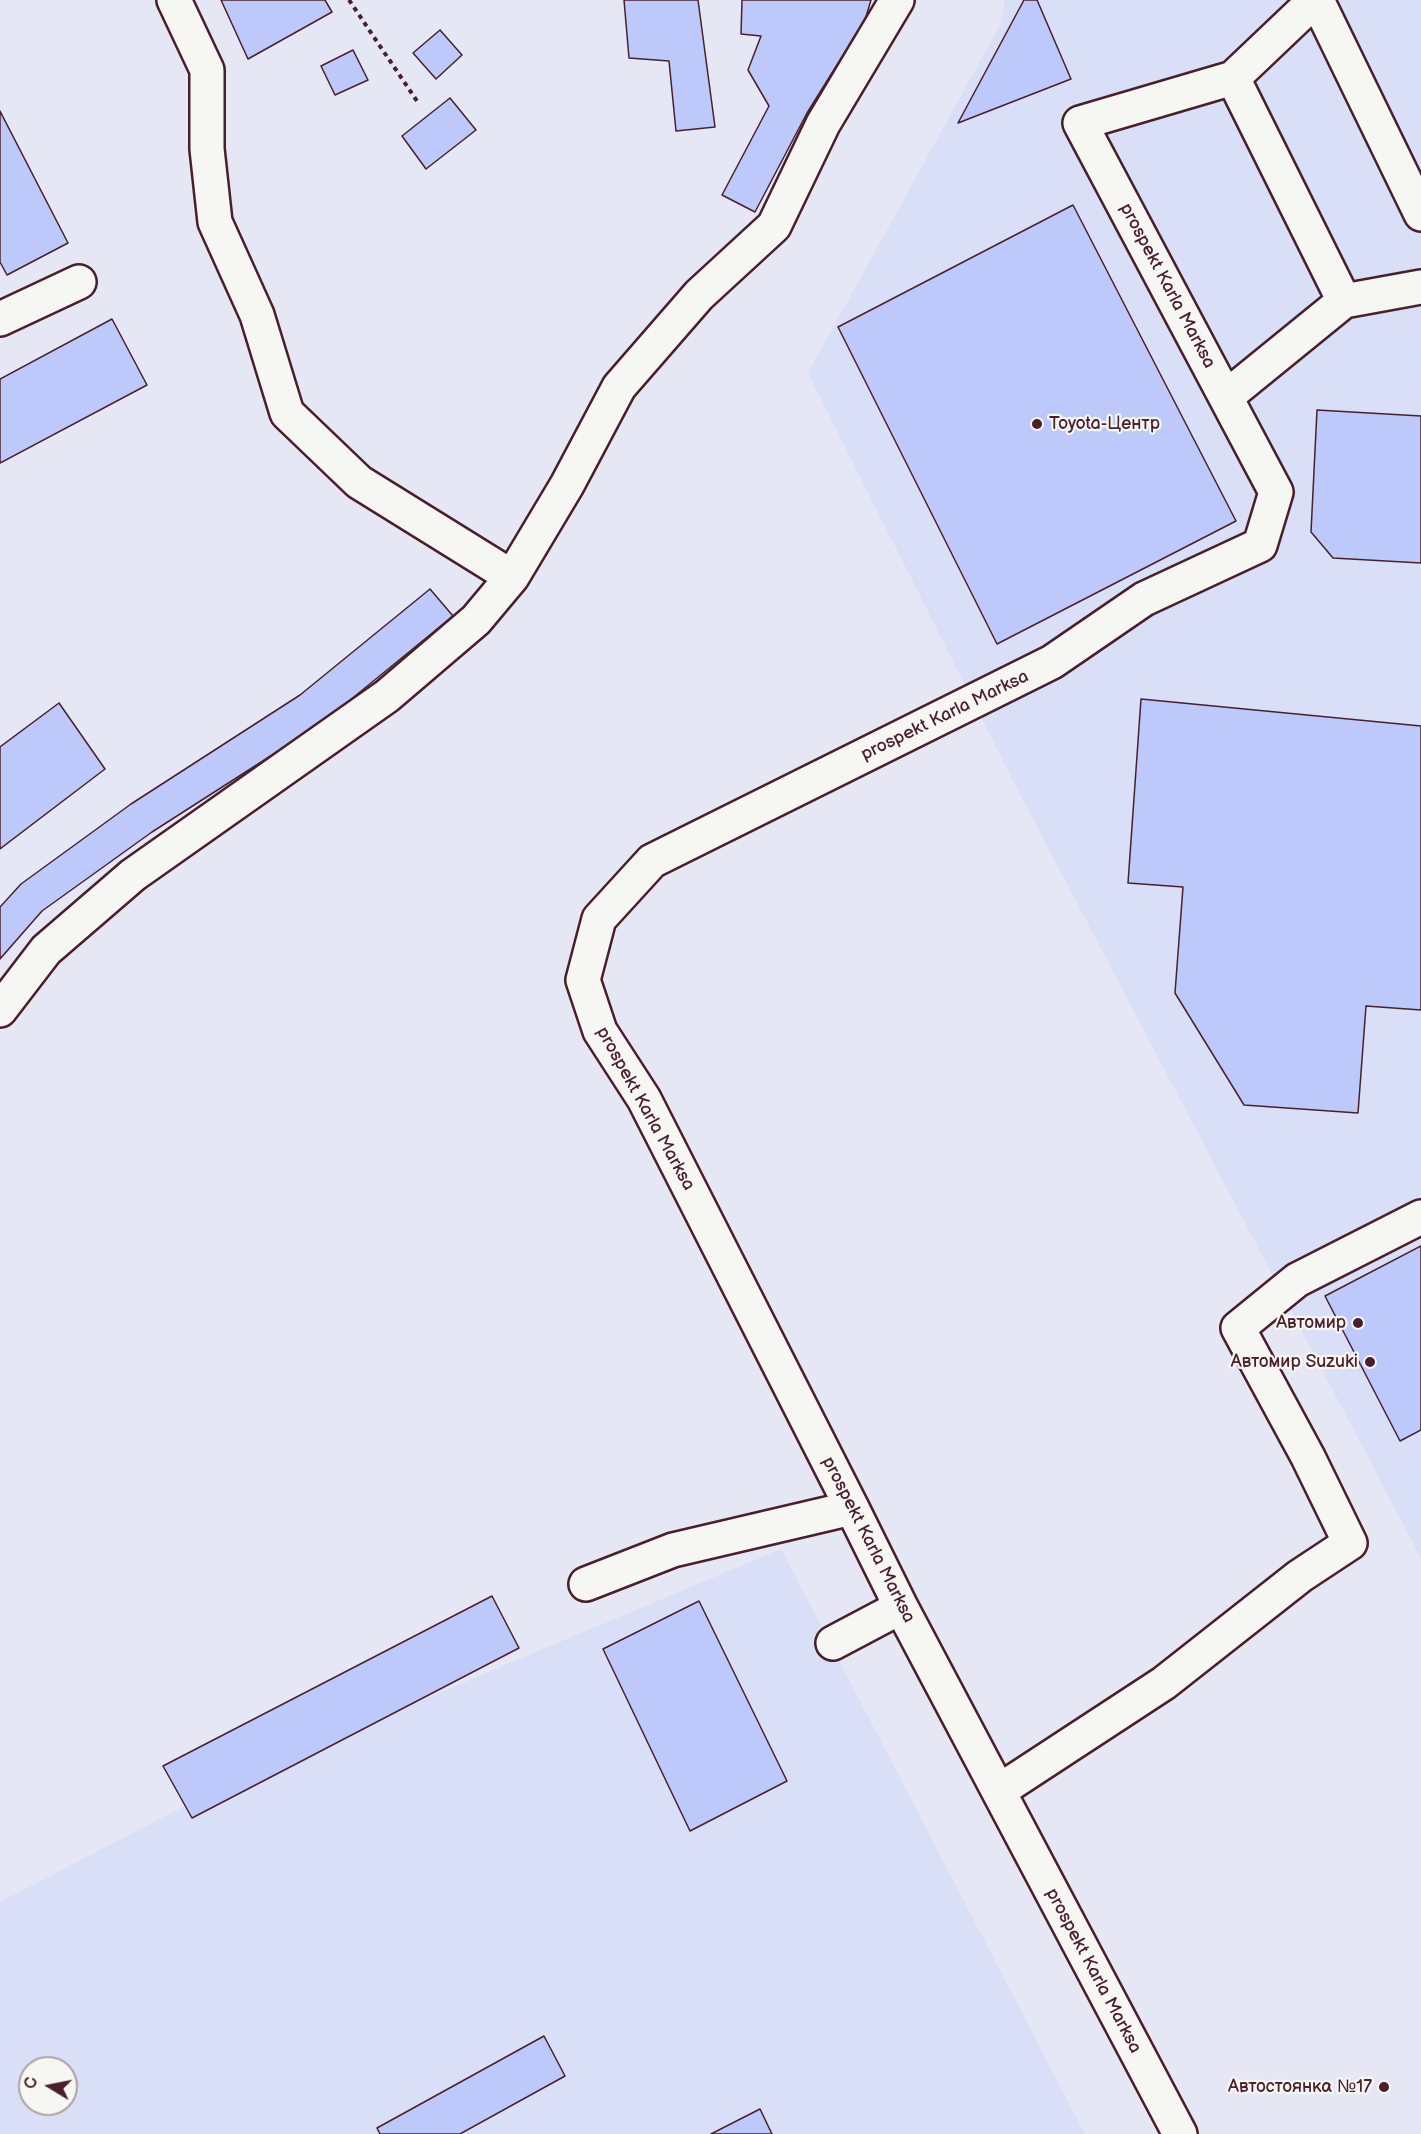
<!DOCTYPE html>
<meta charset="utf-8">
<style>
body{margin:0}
#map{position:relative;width:1421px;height:2134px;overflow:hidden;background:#e5e8f4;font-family:"Balsamiq Sans",sans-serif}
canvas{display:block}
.north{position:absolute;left:18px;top:2056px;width:60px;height:60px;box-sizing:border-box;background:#f6f6f2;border:2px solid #b1a0a2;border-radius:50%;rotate:280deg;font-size:16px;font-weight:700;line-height:24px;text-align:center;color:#4a1f2b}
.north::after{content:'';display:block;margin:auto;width:21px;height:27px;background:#4a1f2b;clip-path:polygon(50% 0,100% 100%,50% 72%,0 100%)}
</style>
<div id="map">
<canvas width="1421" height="2134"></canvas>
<div class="north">С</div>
</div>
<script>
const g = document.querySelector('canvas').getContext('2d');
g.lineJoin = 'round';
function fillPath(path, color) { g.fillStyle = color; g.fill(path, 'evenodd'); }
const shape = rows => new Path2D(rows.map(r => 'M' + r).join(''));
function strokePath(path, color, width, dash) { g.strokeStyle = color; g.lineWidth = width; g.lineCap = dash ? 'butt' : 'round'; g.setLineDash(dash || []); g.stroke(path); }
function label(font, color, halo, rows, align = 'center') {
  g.font = font + ' "Balsamiq Sans",sans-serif'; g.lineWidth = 4.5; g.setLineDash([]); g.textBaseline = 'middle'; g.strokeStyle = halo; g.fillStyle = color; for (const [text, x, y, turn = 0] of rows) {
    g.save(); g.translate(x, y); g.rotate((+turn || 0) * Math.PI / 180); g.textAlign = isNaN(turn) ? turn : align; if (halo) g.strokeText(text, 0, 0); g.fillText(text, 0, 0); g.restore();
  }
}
fillPath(shape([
 [1005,0,1421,0,1421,1558,1014,783,808,373,1000,25],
 [781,1549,1085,2134,0,2134,0,1902,248,1773],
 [30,2068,66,2068,66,2104,30,2104]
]), '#d9dff6');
const building = shape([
 [221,0,325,0,332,12,248,59,221,0],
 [624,0,698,0,715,127,676,131,669,61,629,58,624,0],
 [742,0,871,0,865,20,807,113,755,212,722,195,769,106,748,70,761,36,741,34,742,0],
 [1024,0,1037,0,1071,79,958,123,1024,0],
 [440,30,462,55,436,79,413,53,440,30],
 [353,50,368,80,335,95,321,66,353,50],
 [450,98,476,130,426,169,402,136,450,98],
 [0,111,68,243,7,275,0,262,0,111],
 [1073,205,1236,521,997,644,838,327,1073,205],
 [112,319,147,385,0,463,0,379,112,319],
 [1317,410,1421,416,1421,563,1333,558,1311,532,1317,410],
 [430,589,453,616,322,723,152,832,42,911,0,959,0,907,21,884,131,804,300,695,430,589],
 [1141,699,1421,726,1421,1010,1366,1006,1358,1113,1244,1105,1175,993,1183,887,1128,883,1141,699],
 [59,703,105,769,0,849,0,747,59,703],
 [1421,1246,1421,1430,1400,1441,1325,1296,1421,1246],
 [492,1596,519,1648,192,1818,163,1766,492,1596],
 [699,1601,787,1781,690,1831,603,1649,699,1601],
 [544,2036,565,2076,460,2134,380,2134,377,2128,544,2036],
 [760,2109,772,2134,711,2134,760,2109]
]);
fillPath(building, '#bdc9fa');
strokePath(building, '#4a1f2b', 1.5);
const minor = shape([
 [174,0,207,70,207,149,215,222,257,315,287,413,359,482,512,577],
 [1317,0,1421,214],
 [1233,78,1344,301],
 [0,319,79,282],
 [1226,397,1344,301,1421,287],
 [0,1010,46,950,133,875,387,696,476,620,512,577,567,485,619,387,699,295,774,226,823,124,897,0],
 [586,1584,673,1550,852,1508],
 [833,1643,901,1607],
 [999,1791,1164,1683,1300,1576,1350,1543,1308,1457,1238,1328,1297,1280,1421,1217],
 [1180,2134,901,1607,852,1508,644,1099,600,1031,583,980,599,919,652,861,1052,662,1144,599,1260,545,1276,492,1080,123,1233,78,1315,0]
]);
strokePath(minor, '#4a1f2b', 38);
strokePath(shape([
 [349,0,417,101]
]), '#4a1f2b', 4, [4.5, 4.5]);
strokePath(minor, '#f6f6f2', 33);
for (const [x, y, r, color] of [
 [1037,424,6,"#4a1f2b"],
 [1358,1323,6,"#4a1f2b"],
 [1370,1362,6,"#4a1f2b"],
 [1384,2087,6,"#4a1f2b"]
]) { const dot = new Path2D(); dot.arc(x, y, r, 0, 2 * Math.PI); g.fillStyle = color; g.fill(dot); strokePath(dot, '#f6f6f2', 2); }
label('18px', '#4a1f2b', '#f6f6f2', [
 ["prospekt Karla Marksa",1167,286,62],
 ["prospekt Karla Marksa",945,716,-26],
 ["prospekt Karla Marksa",645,1109,61],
 ["prospekt Karla Marksa",868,1540,63],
 ["prospekt Karla Marksa",1093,1971,62]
]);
label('18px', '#4a1f2b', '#f6f6f2', [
 ["Toyota-Центр",1049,424,"left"],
 ["Автомир",1346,1323],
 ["Автомир Suzuki",1358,1362],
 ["Автостоянка №17",1372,2087]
], 'right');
</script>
